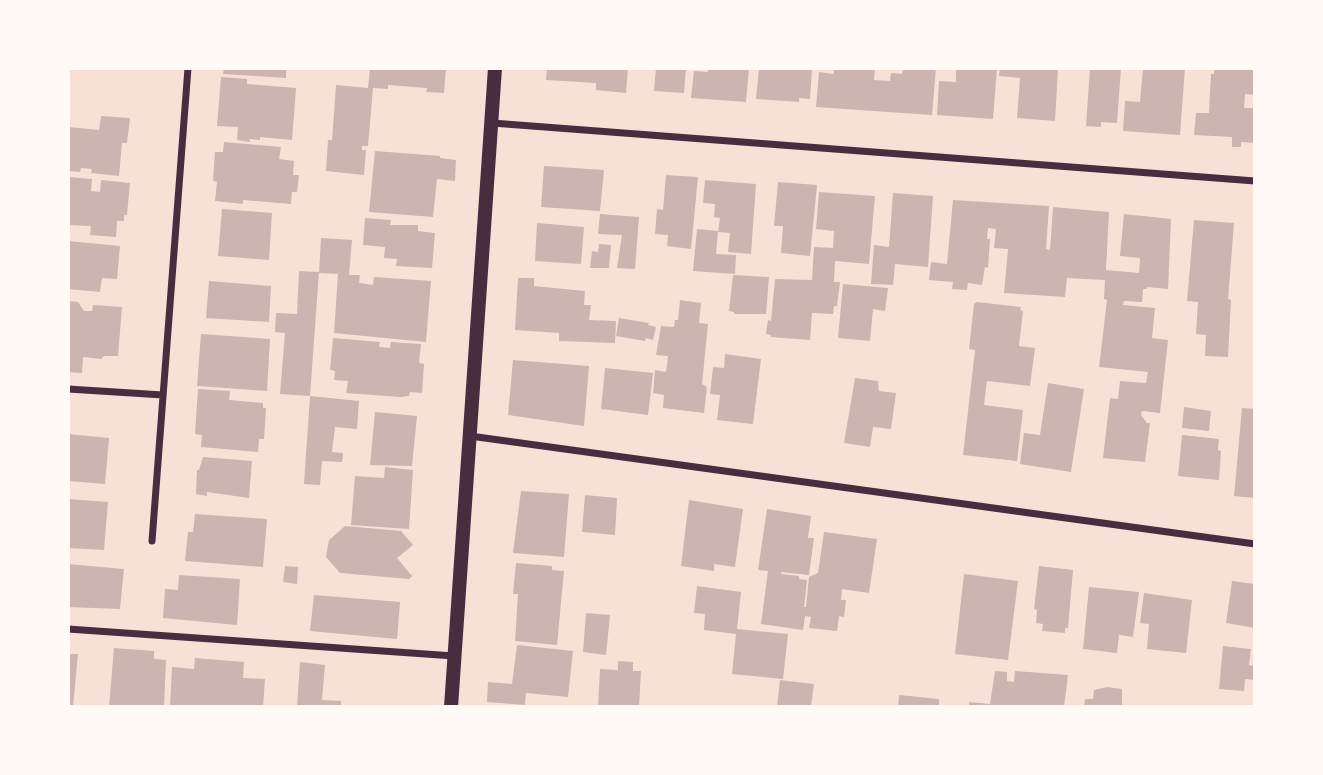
<!DOCTYPE html>
<style>
body{margin:0}
#map{position:relative;width:1323px;height:775px;overflow:hidden;background:#f7e1d7;font-family:"DM Sans",sans-serif}
canvas{display:block}
.frame{position:absolute;inset:0;border:70px solid #fffaf5;pointer-events:none}
</style>
<div id="map">
<canvas width="1323" height="775"></canvas>
<div class="frame"></div>
</div>
<script>
const g = document.querySelector('canvas').getContext('2d');
g.lineJoin = 'round';
function fillPath(path, color) { g.fillStyle = color; g.fill(path, 'evenodd'); }
const shape = rows => new Path2D(rows.map(r => 'M' + r).join(''));
function strokePath(path, color, width, dash) { g.strokeStyle = color; g.lineWidth = width; g.lineCap = dash ? 'butt' : 'round'; g.setLineDash(dash || []); g.stroke(path); }
fillPath(shape([
 [224,68,286,68,286,78,223,74],
 [370,68,446,68,444,93,426,92,427,88,388,85,388,89,373,88,368,146,362,146,362,150,366,150,364,175,326,171,328,140,332,140,336,85,368,88],
 [547,68,628,68,626,93,596,90,596,83,546,80],
 [656,68,686,68,684,93,654,91],
 [708,68,749,68,746,102,691,98,694,71,708,72],
 [759,68,812,68,810,99,799,98,799,102,756,99],
 [834,68,875,68,874,80,890,81,891,73,902,74,903,68,936,68,932,115,816,107,819,72,834,74],
 [956,68,997,68,993,119,937,115,939,81,956,82],
 [1000,68,1058,69,1055,121,1017,118,1020,78,999,76],
 [1090,68,1121,68,1117,123,1101,122,1101,127,1086,126],
 [1143,68,1185,68,1180,135,1123,131,1125,101,1140,102],
 [1214,68,1255,68,1255,95,1245,94,1244,108,1255,108,1255,143,1241,142,1241,147,1232,147,1232,137,1194,135,1196,113,1209,113,1211,74,1214,74],
 [221,77,247,79,247,84,296,88,292,140,260,137,260,140,250,139,250,142,237,140,238,127,217,126],
 [101,116,130,118,127,143,122,143,119,176,91,173,92,169,81,168,80,172,68,171,68,127,99,130],
 [224,142,281,147,279,159,294,161,293,175,299,175,297,192,292,192,291,204,243,200,243,204,215,201,217,182,213,181,215,152,223,152],
 [375,151,440,156,440,158,456,160,455,181,437,179,433,217,369,212],
 [544,166,604,170,600,211,541,207],
 [666,175,698,177,691,249,667,246,668,235,655,234,657,209,663,210],
 [68,177,92,179,91,191,100,192,101,180,130,183,127,215,124,215,124,221,117,221,116,237,90,235,91,226,68,225],
 [705,180,756,184,751,254,728,252,730,233,718,232,720,218,714,217,715,204,703,203],
 [778,182,817,185,810,256,781,253,783,226,774,226],
 [819,192,875,196,869,264,835,261,834,282,840,282,837,306,834,306,833,314,812,313,810,340,771,337,771,335,766,334,768,320,771,321,775,279,812,280,814,247,833,248,834,231,816,229],
 [893,193,933,196,928,267,895,264,893,285,871,284,874,245,889,247],
 [953,200,1049,206,1046,249,1050,250,1053,207,1109,212,1106,270,1139,273,1140,258,1120,256,1124,214,1171,219,1168,289,1147,287,1147,289,1143,289,1142,302,1124,301,1123,305,1155,308,1152,338,1168,340,1160,413,1142,411,1141,415,1147,423,1150,423,1145,462,1103,458,1110,398,1118,399,1120,381,1146,383,1148,372,1099,367,1107,300,1104,299,1105,280,1067,278,1065,297,1004,293,1008,249,994,248,996,229,988,228,987,239,990,239,988,268,985,267,982,285,968,283,967,290,952,289,953,282,929,280,931,262,947,264],
 [222,209,272,213,269,260,218,256],
 [600,214,639,217,635,269,617,268,622,235,598,234],
 [365,218,391,220,390,225,418,225,418,231,435,233,432,268,396,266,397,259,384,258,385,247,363,245],
 [1194,220,1234,223,1228,299,1231,300,1228,357,1205,356,1206,335,1196,334,1198,302,1187,301],
 [537,223,584,227,581,264,535,261],
 [697,229,718,231,716,254,736,255,735,274,693,271],
 [321,238,352,240,349,275,360,275,359,283,373,285,374,277,431,281,426,342,334,333,338,274,319,273],
 [68,241,120,246,117,279,102,278,100,292,68,289],
 [599,244,611,245,609,268,590,268,592,251,598,252],
 [299,271,319,272,310,396,280,394,285,333,275,332,276,313,297,314],
 [733,275,769,277,766,314,734,314,734,312,729,311],
 [518,278,534,278,534,286,585,291,584,305,591,305,589,320,616,321,615,343,559,341,559,333,515,330],
 [209,281,271,286,269,322,206,318],
 [843,284,888,288,885,311,873,309,870,341,838,338],
 [680,300,701,303,699,323,708,324,702,384,707,387,704,413,663,408,664,395,653,393,655,370,666,372,668,356,656,355,661,326,674,327,675,320,678,320],
 [68,301,78,302,84,311,92,311,93,305,122,307,118,356,104,356,101,359,83,357,82,373,68,372],
 [977,302,1021,307,1020,310,1023,311,1019,346,1035,348,1030,386,987,381,984,405,1023,410,1017,461,963,455,975,350,969,349,974,304],
 [619,318,649,323,648,325,656,327,653,340,646,338,645,341,616,336],
 [201,334,270,339,267,391,197,386],
 [333,338,380,342,379,347,390,348,391,342,421,344,419,363,424,364,422,393,410,392,409,396,400,397,346,393,348,381,334,380,335,371,330,370],
 [725,354,761,359,753,424,717,420,720,395,710,394,713,367,724,368],
 [513,360,589,366,584,426,508,415],
 [605,368,653,373,648,415,601,409],
 [855,378,878,381,879,391,896,393,891,429,873,427,870,447,844,443],
 [1048,383,1084,389,1071,472,1020,464,1024,433,1040,435],
 [198,389,230,391,229,400,263,403,263,408,266,408,264,439,259,439,258,452,201,447,202,435,195,434],
 [310,396,359,401,357,429,335,427,332,452,343,453,342,462,322,461,320,485,304,484],
 [1184,407,1211,411,1209,431,1182,428],
 [1242,408,1255,409,1255,498,1234,496],
 [375,412,417,416,412,466,370,465],
 [68,434,109,438,105,484,68,481],
 [1182,435,1219,439,1218,450,1221,451,1219,480,1178,476],
 [203,457,252,461,249,498,207,492,207,496,196,494,197,470,199,470],
 [385,467,413,470,409,529,351,525,355,476,384,478],
 [521,491,569,494,564,557,513,553],
 [585,495,617,498,615,535,582,532],
 [68,499,108,502,104,550,68,548],
 [689,500,743,509,735,567,714,564,714,571,681,566],
 [767,509,811,516,808,538,814,538,809,575,781,572,781,574,799,576,799,579,807,580,804,607,806,607,809,577,818,573,824,532,877,539,869,593,842,589,841,600,846,600,844,617,839,616,837,631,809,628,811,617,805,616,803,630,761,624,768,571,758,570],
 [195,514,267,519,263,567,185,561,188,532,193,532],
 [345,526,401,531,413,545,397,558,412,576,409,579,340,573,326,557,329,540],
 [516,563,552,566,552,570,564,571,557,645,515,641,518,594,513,594],
 [68,564,124,569,120,609,68,607],
 [285,566,298,567,297,584,283,582],
 [1039,566,1073,570,1068,628,1065,628,1065,633,1042,631,1043,624,1036,623,1037,610,1034,609],
 [964,574,1018,581,1008,660,955,654],
 [179,575,240,579,237,625,163,618,165,589,178,590],
 [1232,581,1255,584,1255,628,1226,623],
 [697,586,741,592,737,629,788,634,783,679,732,674,736,634,704,630,705,614,694,613],
 [1089,587,1139,592,1133,637,1119,635,1117,653,1083,649],
 [1144,593,1192,600,1186,653,1147,649,1149,624,1140,623],
 [314,595,400,602,397,639,310,631],
 [586,613,610,615,606,655,583,652],
 [517,645,573,651,568,697,526,693,525,705,487,702,488,682,512,684],
 [1223,646,1251,649,1249,665,1255,666,1255,680,1245,679,1244,691,1219,689],
 [114,648,154,651,154,659,166,660,164,707,109,707],
 [68,654,78,654,73,707,68,707],
 [195,658,244,662,243,678,265,679,263,707,170,707,172,667,194,669],
 [618,661,633,662,633,671,641,671,639,707,598,707,600,669,618,670],
 [300,662,325,665,322,700,341,701,341,707,297,707],
 [995,671,1007,672,1007,681,1014,682,1015,671,1068,675,1064,707,1003,705,1003,707,969,707,969,702,990,704],
 [780,680,814,684,811,707,777,707],
 [1107,687,1122,689,1122,707,1084,707,1085,699,1093,699,1094,690],
 [899,695,939,699,939,707,898,707]
]), '#ccb4b1');
strokePath(shape([
 [492,123,1255,181],
 [68,389,163,395],
 [470,436,1255,544],
 [152,541,188,68],
 [68,629,454,656]
]), '#4a2c40', 7);
strokePath(shape([
 [451,707,495,68]
]), '#4a2c40', 14);
</script>
